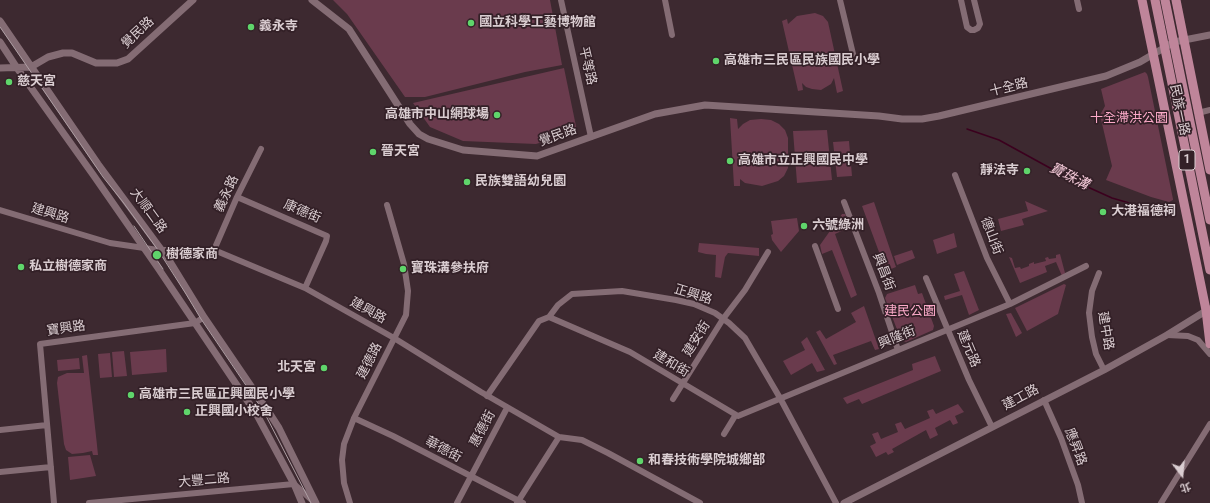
<!DOCTYPE html>
<meta charset="utf-8">
<style>
body{margin:0}
#map{position:relative;width:1210px;height:503px;overflow:hidden;background:#3d2930;font-family:Roboto,"Noto Sans TC",sans-serif}
canvas{display:block}
.north{position:absolute;left:1162px;top:455px;width:40px;height:40px;-webkit-text-stroke:3px #332027;paint-order:stroke;rotate:164deg;font-size:11px;font-weight:700;line-height:16px;text-align:center;color:#dacdd1}
.north::after{content:'';display:block;margin:auto;width:14px;height:18px;background:#dacdd1;clip-path:polygon(50% 0,100% 100%,50% 72%,0 100%)}
</style>
<div id="map">
<canvas width="1210" height="503"></canvas>
<div class="north">北</div>
</div>
<script>
const g = document.querySelector('canvas').getContext('2d');
g.lineJoin = 'round';
function fillPath(path, color) { g.fillStyle = color; g.fill(path, 'evenodd'); }
const shape = rows => new Path2D(rows.map(r => 'M' + r).join(''));
function strokePath(path, color, width, dash) { g.strokeStyle = color; g.lineWidth = width; g.lineCap = dash ? 'butt' : 'round'; g.setLineDash(dash || []); g.stroke(path); }
function label(font, color, halo, rows, align = 'center') {
  g.font = font + ' Roboto,"Noto Sans TC",sans-serif'; g.lineWidth = 3.5; g.setLineDash([]); g.textBaseline = 'middle'; g.strokeStyle = halo; g.fillStyle = color; for (const [text, x, y, turn = 0] of rows) {
    g.save(); g.translate(x, y); g.rotate((+turn || 0) * Math.PI / 180); g.textAlign = isNaN(turn) ? turn : align; if (halo) g.strokeText(text, 0, 0); g.fillText(text, 0, 0); g.restore();
  }
}
fillPath(shape([
 [333,0,550,0,562,65,525,72,425,97,405,97,347,14],
 [815,13,823,16,828,22,843,91,837,93,834,78,831,84,821,90,812,89,806,87,802,83,803,90,798,91,782,21,787,19,788,24,797,16],
 [564,68,577,131,536,144,463,141,430,127,413,103],
 [1145,72,1147,74,1148,77,1173,199,1173,200,1169,202,1151,197,1106,180,1112,166,1100,115,1105,106,1101,89],
 [730,118,737,119,738,129,743,124,750,120,761,119,771,120,779,124,785,130,788,138,788,168,784,176,778,181,762,186,745,183,740,179,740,186,734,186],
 [827,130,832,180,797,183,793,131],
 [849,141,852,176,837,177,833,142],
 [1025,201,1048,211,1022,219,1024,225,1001,231,998,219,1028,211],
 [874,202,896,267,886,271,862,206],
 [842,214,845,214,850,227,835,234,857,295,851,298,832,250,822,254,820,245],
 [797,218,799,231,781,252,772,240,771,235,773,234,771,221],
 [954,233,957,247,937,254,933,240],
 [699,243,759,248,759,256,728,253,725,257,721,278,715,277,716,255,706,254,698,252],
 [912,250,915,258,897,265,894,256],
 [1060,254,1065,273,1062,276,1056,262,1045,266,1047,272,1020,283,1009,257,1012,258,1015,268,1020,267,1021,269,1029,266,1029,264,1034,262,1034,264,1046,261,1045,258,1048,257,1049,259,1056,258,1056,255],
 [964,271,979,310,969,315,962,295,945,300,944,296,960,291,954,274],
 [1064,284,1066,285,1058,314,1027,331,1015,308],
 [915,285,918,294,922,293,934,326,933,330,906,342,901,340,885,298,887,294],
 [864,306,879,349,875,350,871,341,833,355,837,364,834,365,816,332,820,330,826,339,856,322,851,313],
 [1011,313,1022,333,1016,337,1006,314],
 [807,337,825,370,817,372,812,363,791,375,783,361,805,350,801,342],
 [166,349,167,372,132,375,130,352],
 [124,351,127,376,114,377,112,352],
 [110,353,112,377,100,378,98,354],
 [87,355,97,445,98,455,93,455,92,451,83,453,72,454,66,450,64,444,57,383,58,377,67,373,84,373,82,356],
 [935,356,941,371,862,404,859,399,847,404,843,398,913,370,912,364],
 [79,358,80,369,58,371,57,360],
 [958,404,964,412,955,416,958,423,953,425,950,420,935,428,938,435,930,439,926,430,892,449,894,452,888,455,886,452,876,457,870,446,876,443,872,434,878,432,881,439,898,432,895,424,901,422,905,429,930,418,927,411,933,409,936,414],
 [90,455,96,476,70,480,68,457]
]), '#6a3b4d');
strokePath(shape([
 [967,129,999,140,1070,179,1112,198,1174,216]
]), '#3b001e', 1.5);
strokePath(shape([
 [561,0,591,137],
 [665,0,672,35],
 [840,0,853,54],
 [961,0,967,27,971,30,974,30,978,28,980,24,974,0],
 [1077,0,1079,9],
 [1198,113,1210,110],
 [955,175,987,258,1010,304],
 [237,197,327,236,326,241,305,288],
 [844,202,879,293,898,350],
 [0,210,110,243,158,250,214,250,305,288,394,338,481,392,559,437,582,440,608,453,700,503],
 [815,246,838,309],
 [214,250,237,197,261,149],
 [1099,273,1092,291,1089,313,1092,337,1096,354,1104,370],
 [926,278,969,380,992,427],
 [549,317,630,352,738,416,1010,304,1086,266],
 [1167,335,1188,336,1198,340,1210,354],
 [487,396,539,321,549,317,558,305,572,294,622,291,676,300,694,304,715,313,729,323,745,338,780,398,836,503],
 [673,399,723,319,745,290,768,252],
 [1044,400,1061,438,1078,485,1082,503],
 [354,418,393,436,523,503],
 [0,430,47,425],
 [724,434,735,416],
 [0,472,51,467],
 [54,503,40,344,195,323,204,317],
 [89,503,294,484,315,503],
 [350,503,344,483,342,460,344,444,354,418,406,315,408,291,404,264,387,205],
 [457,503,507,408],
 [517,503,559,437],
 [1161,503,1210,424]
]), '#846c74', 6);
strokePath(shape([
 [312,0,349,29,410,124,419,134,428,139,463,150,537,156,655,114,705,105,879,116,902,119,922,119,939,116,1106,76,1140,62,1174,42,1210,35],
 [0,21,98,164,169,260,204,317,268,411,279,428,316,503],
 [0,42,17,68,94,176,158,268,257,415,294,484,302,503],
 [0,68,31,67,48,57,63,53,72,53,96,63,117,63,128,59,193,0],
 [844,503,1104,370,1167,335,1209,309]
]), '#846c74', 7);
strokePath(shape([
 [1142,0,1197,266,1206,310,1210,344],
 [1155,0,1210,270],
 [1165,0,1210,220],
 [1176,0,1210,170]
]), '#bf859a', 9);
strokePath(shape([
 [0,27,103,177,123,202,158,250,186,294,201,319,264,412,311,503],
 [134,226,163,269]
]), '#ae9fa4', 1);
for (const [x, y, r, color] of [
 [471,23,4,"#5fd56b"],
 [251,27,4,"#5fd56b"],
 [716,61,4,"#5fd56b"],
 [9,82,4,"#5fd56b"],
 [497,115,4,"#5fd56b"],
 [373,152,4,"#5fd56b"],
 [730,161,4,"#5fd56b"],
 [1027,171,4,"#5fd56b"],
 [467,182,4,"#5fd56b"],
 [1103,212,4,"#5fd56b"],
 [804,226,4,"#5fd56b"],
 [157,255,5,"#5fd56b"],
 [21,267,4,"#5fd56b"],
 [403,269,4,"#5fd56b"],
 [324,368,4,"#5fd56b"],
 [131,395,4,"#5fd56b"],
 [187,412,4,"#5fd56b"],
 [640,461,4,"#5fd56b"]
]) { const dot = new Path2D(); dot.arc(x, y, r, 0, 2 * Math.PI); g.fillStyle = color; g.fill(dot); strokePath(dot, '#332027', 1.5); }
for (const [x, y, w] of [
 [1187,160,16]
]) { const box = new Path2D(); box.roundRect(x - w / 2, y - 10, w, 20, 3); g.fillStyle = '#332027'; g.fill(box); strokePath(box, '#dacdd1', 1); }
label('bold 12px', '#dacdd1', null, [
 ["1",1187,160]
]);
label('bold 13px', '#dacdd1', '#332027', [
 ["國立科學工藝博物館",479,23],
 ["義永寺",259,27],
 ["高雄市三民區民族國民小學",724,61],
 ["慈天宮",17,82],
 ["高雄市中山網球場",489,115,"right"],
 ["晉天宮",381,152],
 ["高雄市立正興國民中學",738,161],
 ["靜法寺",1019,171,"right"],
 ["民族雙語幼兒園",475,182],
 ["大港福德祠",1111,212],
 ["六號綠洲",812,226],
 ["樹德家商",166,255],
 ["私立樹德家商",29,267],
 ["寶珠溝參扶府",411,269],
 ["北天宮",316,368,"right"],
 ["高雄市三民區正興國民小學",139,395],
 ["正興國小校舍",195,412],
 ["和春技術學院城鄉部",648,461]
], 'left');
label('13px', '#dacdd1', '#332027', [
 ["覺民路",138,33,-43],
 ["平等路",587,66,77],
 ["十全路",1009,88,-14],
 ["民族一路",1179,110,78],
 ["覺民路",558,136,-20],
 ["義永路",227,194,-65],
 ["大順二路",148,211,54],
 ["康德街",302,212,23],
 ["建興路",50,214,17],
 ["德山街",991,236,69],
 ["興昌街",883,272,69],
 ["正興路",693,295,17],
 ["建興路",368,311,29],
 ["寶興路",66,329,-8],
 ["建中路",1105,331,80],
 ["興隆街",897,338,-22],
 ["建安街",697,339,-58],
 ["建元路",968,349,67],
 ["建德路",370,361,-63],
 ["建和街",671,364,31],
 ["建工路",1021,398,-28],
 ["惠德街",483,429,-62],
 ["應昇路",1075,447,69],
 ["華德街",443,450,28],
 ["大豐二路",204,481,-5]
]);
label('13px', '#fcaac9', '#332027', [
 ["十全滯洪公園",1129,119],
 ["建民公園",910,312]
]);
label('italic 14px', '#f4c9d8', '#332027', [
 ["寶珠溝",1069,177,27]
]);
</script>
